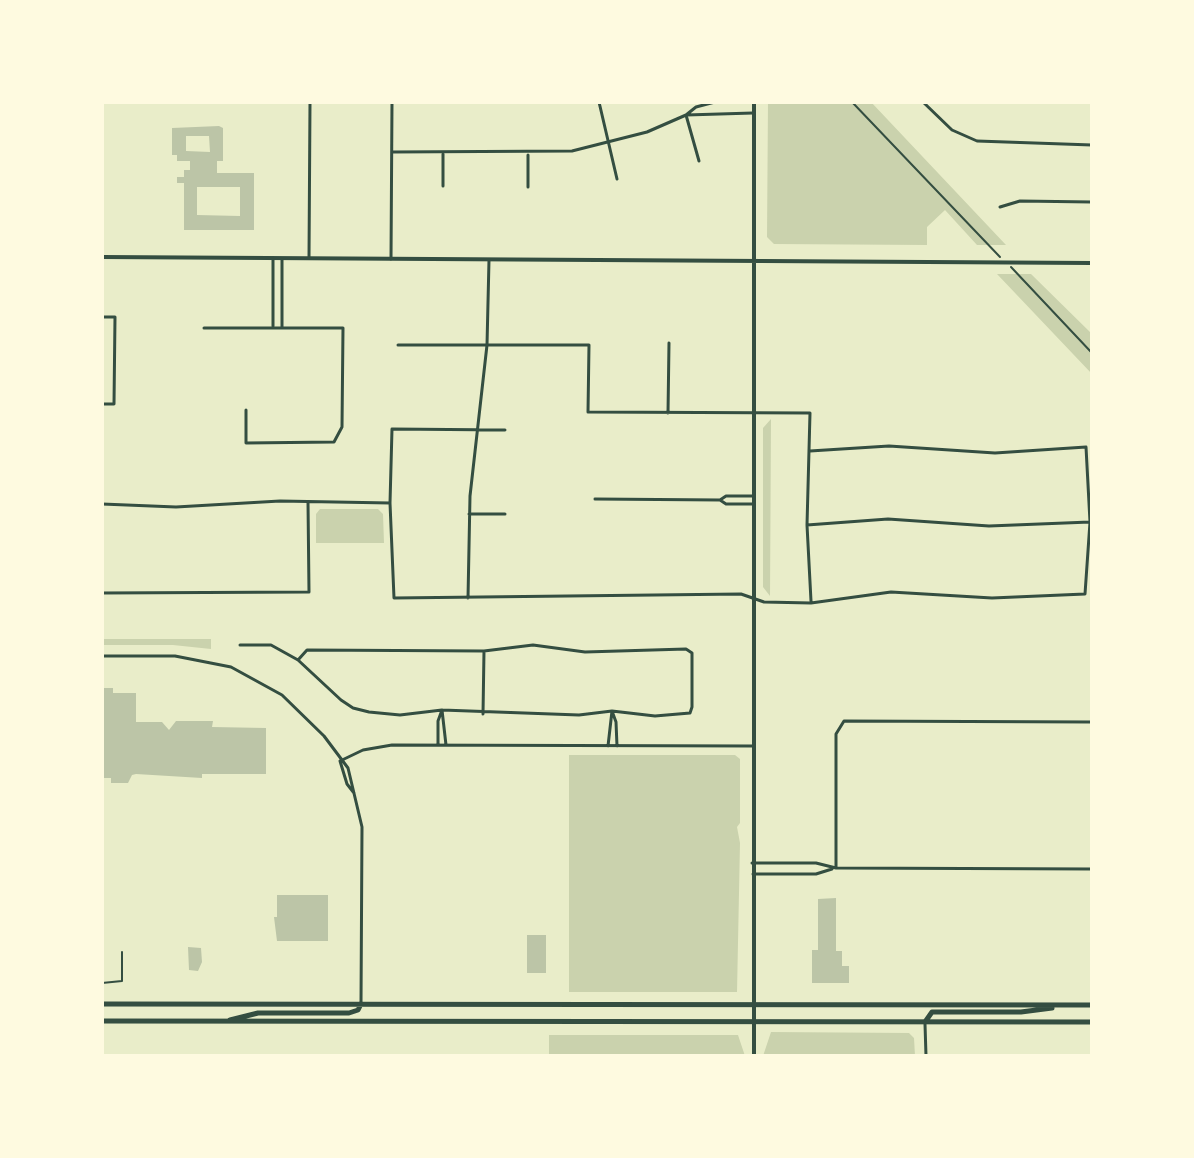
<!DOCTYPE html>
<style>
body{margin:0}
#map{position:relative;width:1194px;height:1158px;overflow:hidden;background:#e9edc9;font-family:"Open Sans",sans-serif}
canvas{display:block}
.frame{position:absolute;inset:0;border:104px solid #fefae0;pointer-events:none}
</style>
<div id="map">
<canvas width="1194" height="1158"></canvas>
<div class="frame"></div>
</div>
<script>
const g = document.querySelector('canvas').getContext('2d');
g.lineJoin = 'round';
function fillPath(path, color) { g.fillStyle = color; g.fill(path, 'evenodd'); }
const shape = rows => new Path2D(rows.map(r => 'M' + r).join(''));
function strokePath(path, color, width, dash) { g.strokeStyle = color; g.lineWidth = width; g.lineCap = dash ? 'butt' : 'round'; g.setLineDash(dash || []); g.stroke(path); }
fillPath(shape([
 [768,102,871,102,1006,245,977,245,945,210,927,227,927,245,774,244,767,237],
 [997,274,1031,274,1092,334,1092,374],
 [771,419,770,596,763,587,763,428],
 [320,509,378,509,383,514,384,543,316,543,316,514],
 [102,639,211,639,211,649,173,645,102,645],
 [569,755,735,755,740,759,740,823,737,827,740,843,737,992,569,992],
 [771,1032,909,1033,914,1038,915,1056,763,1056],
 [549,1035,738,1035,745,1056,549,1056]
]), '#cad2ad');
fillPath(shape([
 [219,126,223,128,223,161,217,161,217,173,254,173,254,230,184,230,184,183,177,183,177,177,184,177,184,170,190,170,190,161,177,161,177,155,172,155,172,128],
 [186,136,209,136,210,152,186,151],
 [197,187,240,187,240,216,197,215],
 [102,688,113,688,113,693,136,693,136,722,162,722,169,730,176,721,213,721,212,727,266,728,266,774,202,774,202,778,136,774,132,775,128,783,111,783,111,778,102,778],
 [277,895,328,895,328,941,277,941,274,917,277,917],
 [836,898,836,951,842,951,842,966,849,966,849,983,812,983,812,950,818,950,818,899],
 [527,935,546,935,546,973,527,973],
 [188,947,201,948,202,962,198,971,189,970]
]), '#bcc5a7');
strokePath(shape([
 [852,102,1000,257],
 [1011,267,1092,353]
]), '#344e41', 2);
strokePath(shape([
 [102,983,122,981,122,952]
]), '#344e41', 2);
strokePath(shape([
 [599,102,617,179],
 [923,102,952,130,977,141,1092,145],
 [686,115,753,113],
 [686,115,699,161],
 [392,152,572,151,647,132,686,115,696,107,715,102],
 [443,154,443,186],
 [528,155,528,187],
 [1000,207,1020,201,1092,202],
 [273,258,273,326],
 [309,258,310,102],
 [391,259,392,102],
 [282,260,282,328],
 [102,317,115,317,114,404,102,404],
 [204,328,343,328,342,427,334,442,246,443,246,410],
 [398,345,589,345,588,412,810,413,807,525,811,601],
 [668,413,669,343],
 [505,430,392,429,390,503,394,598,741,594,764,602,811,603,891,592,992,598,1085,594,1090,522,1086,447,995,453,889,446,810,451],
 [595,499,720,500,726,496,753,496],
 [720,500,726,504,753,504],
 [102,504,176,507,280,501,390,503],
 [469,514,505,514],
 [807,525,888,519,989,526,1090,522],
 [102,593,309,592,308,502],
 [468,598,470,496,487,345,489,260],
 [240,645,271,645,298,660,307,650,484,651,533,645,585,652,686,649,692,653,692,707,690,713,655,716,612,711,579,715,442,710,400,715,369,712,353,708,341,700,298,660],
 [102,656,175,656,231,667,282,695,324,736,348,768,362,827,361,1003],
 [483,714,484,651],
 [438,745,438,721,442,710,446,745],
 [608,746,612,711,616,722,617,746],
 [340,761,363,750,392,745,753,746],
 [340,761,347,784,354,793],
 [752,863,816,863,836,868,1092,869],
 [836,868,836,734,844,721,1092,722],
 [753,874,816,874,832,869],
 [925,1024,926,1056]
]), '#344e41', 3);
strokePath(shape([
 [754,102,754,1056],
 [102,257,1092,263]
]), '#344e41', 4);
strokePath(shape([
 [102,1004,1092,1005],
 [230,1020,258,1013,349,1013,358,1010,361,1004],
 [102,1021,1092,1022],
 [925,1022,932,1012,1021,1012,1052,1008]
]), '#344e41', 5);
</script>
